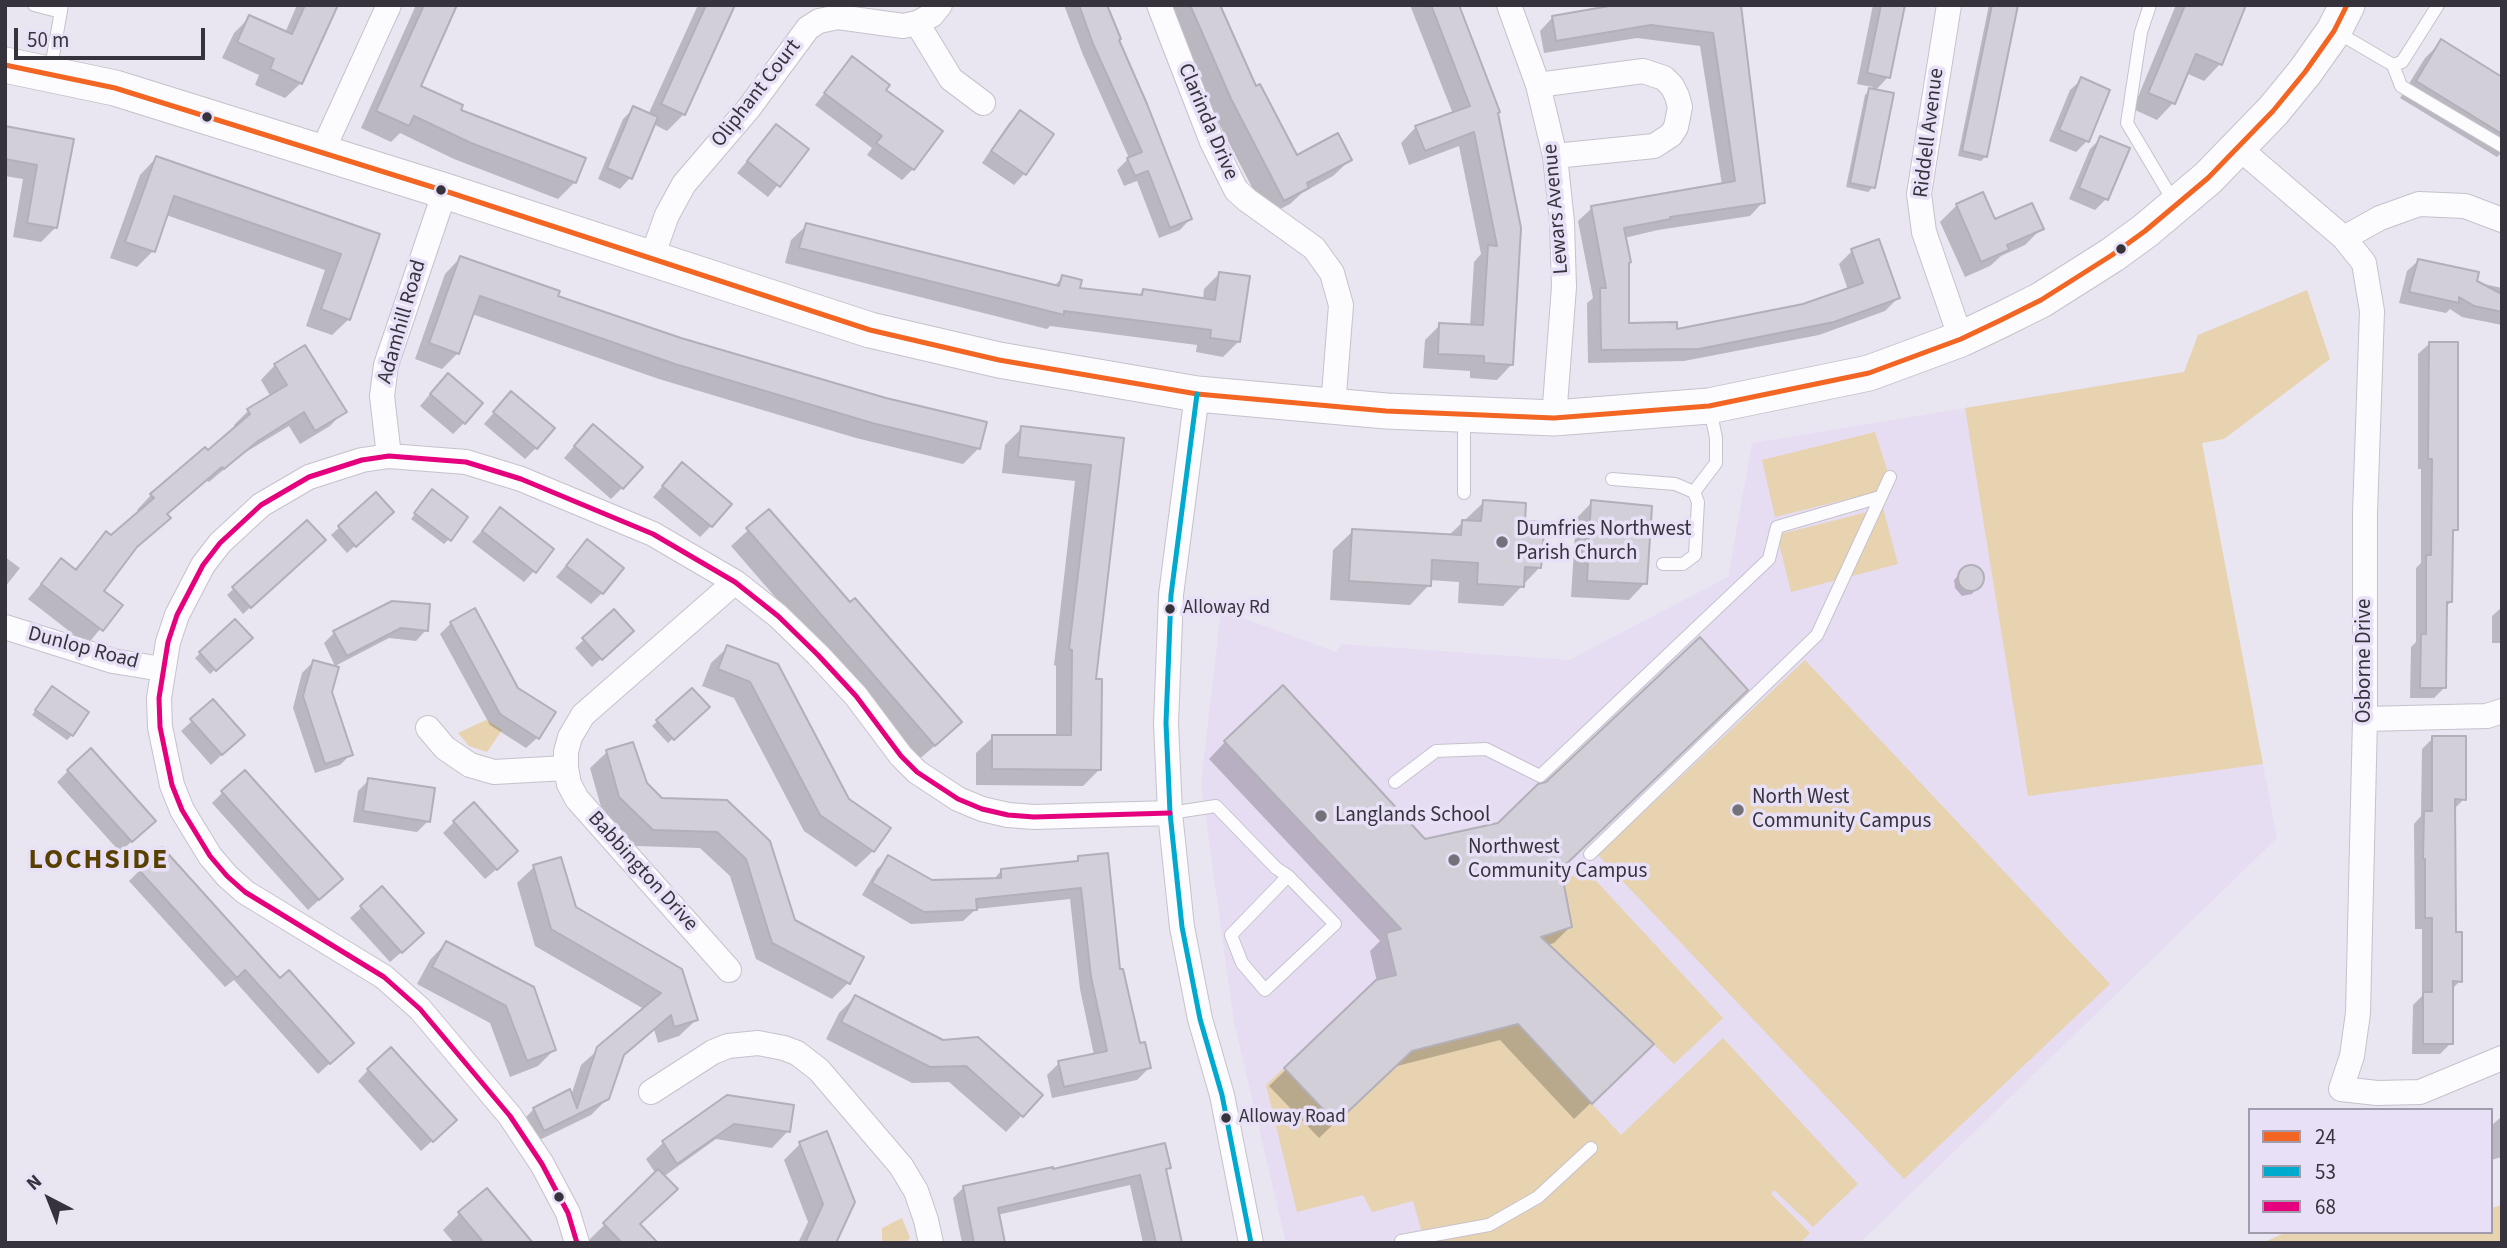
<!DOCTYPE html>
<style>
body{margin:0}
#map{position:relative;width:2507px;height:1248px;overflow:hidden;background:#e9e5f1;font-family:"Source Sans 3",sans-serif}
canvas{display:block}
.frame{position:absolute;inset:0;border:7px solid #37333c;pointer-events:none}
.legend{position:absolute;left:2248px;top:1108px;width:245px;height:126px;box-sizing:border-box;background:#e8e0f6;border:2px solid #a19bac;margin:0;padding:9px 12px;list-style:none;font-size:21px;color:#37333c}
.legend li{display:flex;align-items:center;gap:14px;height:35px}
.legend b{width:35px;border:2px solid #a19bac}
.north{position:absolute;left:14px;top:1164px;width:70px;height:70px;-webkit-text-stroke:5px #e8e0f6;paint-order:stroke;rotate:318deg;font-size:19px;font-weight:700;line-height:28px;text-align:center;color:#37333c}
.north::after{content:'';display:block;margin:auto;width:24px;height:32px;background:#37333c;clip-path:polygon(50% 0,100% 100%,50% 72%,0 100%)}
.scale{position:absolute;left:14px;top:28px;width:191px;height:32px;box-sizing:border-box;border:4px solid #37333c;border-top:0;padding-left:9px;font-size:21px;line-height:24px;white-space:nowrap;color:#37333c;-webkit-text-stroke:5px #e8e0f6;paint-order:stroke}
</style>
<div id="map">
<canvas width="2507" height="1248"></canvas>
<div class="frame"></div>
<ul class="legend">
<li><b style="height:9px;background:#f26522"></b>24</li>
<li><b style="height:9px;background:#00a9ce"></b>53</li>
<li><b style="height:9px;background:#e5007d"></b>68</li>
</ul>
<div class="north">N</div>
<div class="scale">50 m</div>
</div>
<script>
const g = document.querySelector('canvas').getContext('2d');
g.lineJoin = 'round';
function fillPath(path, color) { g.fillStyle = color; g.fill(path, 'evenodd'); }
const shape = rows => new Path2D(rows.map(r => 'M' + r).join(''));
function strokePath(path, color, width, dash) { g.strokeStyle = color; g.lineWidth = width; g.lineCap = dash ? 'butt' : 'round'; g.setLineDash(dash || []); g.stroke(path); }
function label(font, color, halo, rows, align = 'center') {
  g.font = font + ' "Source Sans 3",sans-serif'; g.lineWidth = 7; g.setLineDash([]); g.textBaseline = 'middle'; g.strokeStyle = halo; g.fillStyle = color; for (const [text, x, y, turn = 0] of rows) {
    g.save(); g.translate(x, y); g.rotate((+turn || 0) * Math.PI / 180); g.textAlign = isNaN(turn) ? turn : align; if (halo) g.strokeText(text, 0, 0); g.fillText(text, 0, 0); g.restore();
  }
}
fillPath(shape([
 [2188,372,2277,838,1860,1243,1286,1243,1234,1022,1201,783,1221,610,1336,652,1341,644,1569,660,1728,577,1752,443]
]), '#e6ddf3');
fillPath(shape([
 [2307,290,2330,359,2224,439,2202,443,2263,764,2028,796,1965,408,2184,372,2198,335],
 [1875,432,1893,488,1775,517,1762,460],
 [1883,508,1898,564,1791,592,1777,535],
 [1805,660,2110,984,1904,1179,1598,855],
 [486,720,502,730,487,752,469,746,458,733],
 [1585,869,1723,1018,1674,1064,1544,939,1541,941,1541,937,1572,927,1564,881],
 [1518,1024,1621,1135,1723,1038,1858,1184,1813,1227,1774,1190,1771,1194,1810,1233,1800,1243,1425,1243,1413,1201,1372,1212,1363,1195,1297,1212,1266,1085,1284,1068,1337,1122,1412,1051],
 [2502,1205,2502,1243,2262,1243,2287,1232,2491,1232,2491,1208],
 [902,1218,910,1238,905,1243,882,1243,882,1228]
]), '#e7d3b0');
fillPath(shape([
 [297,5,336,5,301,83,285,98,255,85,259,75,222,58,234,33,250,17,285,33],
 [416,5,455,5,418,87,575,182,558,199,454,159,400,133,391,142,361,128],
 [698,5,733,5,684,114,667,131,653,124,630,178,620,189,598,179,623,119,634,108,648,115],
 [1064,5,1105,5,1117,40,1190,219,1180,230,1159,238,1137,181,1124,186,1117,170,1129,158,1083,55],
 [1166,5,1218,5,1255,89,1296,157,1350,160,1333,176,1302,193,1290,204,1267,216,1215,116],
 [1410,5,1457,5,1496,113,1512,364,1497,380,1470,378,1470,371,1423,368,1425,340,1440,325,1470,326,1474,262,1481,254,1459,146,1409,165,1401,143,1416,127,1453,114],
 [1739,5,1763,202,1750,216,1658,230,1624,238,1628,324,1675,331,1803,306,1848,290,1839,264,1852,251,1898,298,1885,311,1819,335,1684,361,1588,363,1587,303,1593,298,1578,221,1592,208,1722,185,1700,46,1637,38,1544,53,1540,31,1553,17],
 [1873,5,1903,5,1888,77,1875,91,1873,187,1868,192,1846,187,1865,95,1873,87,1857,84],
 [1989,5,2017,5,1986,156,1981,161,1958,156],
 [2176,5,2245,5,2220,64,2204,81,2186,73,2173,103,2157,120,2133,109],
 [2441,42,2502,79,2502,152,2497,157,2400,98,2425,58],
 [852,59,884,90,940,131,913,169,902,180,867,155,872,148,815,105],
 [2081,80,2087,141,2076,152,2049,141,2070,90],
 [1020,112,1024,174,1014,185,982,163,1009,123],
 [776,126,806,150,768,197,737,173],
 [5,128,72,140,56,227,41,242,13,237,23,179,5,176],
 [2101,138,2106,199,2095,210,2069,199,2090,149],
 [156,158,378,235,349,319,332,335,306,326,325,270,166,215,153,251,137,267,110,258,140,175],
 [1957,205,1995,221,2042,228,2025,245,2001,256,1990,266,1965,277,1940,222],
 [807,225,1053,287,1063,277,1078,289,1138,296,1143,291,1203,300,1204,289,1220,273,1239,341,1223,357,1196,352,1197,345,1050,326,1047,329,785,263,791,240],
 [460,258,556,298,979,448,963,464,856,438,659,379,472,314,458,353,442,369,415,359,445,274],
 [2418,261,2475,282,2502,288,2502,325,2462,317,2450,309,2446,313,2399,303,2407,271],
 [2429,344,2456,529,2451,534,2451,602,2445,607,2445,687,2434,698,2410,698,2411,647,2416,642,2416,568,2421,563,2421,469,2418,469,2418,354],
 [275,365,344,411,330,426,300,444,289,426,241,455,209,482,206,480,166,515,169,518,132,552,102,591,120,605,87,645,28,599,61,560,74,570,106,533,111,538,140,513,137,510,151,495,205,449,208,453,236,429,234,425,248,411,271,397,261,380],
 [437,386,464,423,453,434,420,406],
 [501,404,536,448,525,459,484,424],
 [1022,428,1122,439,1094,681,1100,769,1083,786,976,785,976,753,993,737,1056,737,1056,666,1054,665,1075,481,1002,473,1005,445],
 [582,437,622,488,611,499,564,458],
 [682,464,711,526,700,537,653,497],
 [376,494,384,520,347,553,331,535],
 [428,497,449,539,444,544,411,519],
 [1484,502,1523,523,1540,567,1503,606,1458,603,1459,582,1430,580,1429,585,1410,605,1330,600,1333,550,1353,531,1448,536],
 [1592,502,1645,583,1629,600,1571,597,1576,519],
 [500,510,534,571,524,582,472,542],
 [769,511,944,738,917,761,731,546],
 [307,522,317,547,243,614,227,595],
 [587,541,602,593,591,604,556,577],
 [5,557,20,568,5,587],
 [1975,566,1981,571,1983,581,1972,594,1962,596,1955,588,1954,580,1965,568],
 [429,606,426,630,416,641,389,638,335,666,324,643,334,633],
 [2502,607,2502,643,2492,643,2492,616],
 [614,612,623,639,592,667,575,648],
 [235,621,250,638,210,674,195,658],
 [451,623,517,689,537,738,526,748,490,725,440,634],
 [728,647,873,851,856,867,804,831,734,698,702,686,711,663],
 [313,662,331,692,351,754,340,765,315,773,293,708,302,673],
 [52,688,72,735,67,740,32,715],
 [692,690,707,707,668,743,652,726],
 [192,721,232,745,211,765,181,731],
 [2433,738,2464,799,2453,810,2454,934,2460,981,2452,989,2451,1043,2440,1054,2412,1054,2413,1005,2422,996,2422,929,2415,929,2414,824,2421,816,2422,749],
 [1225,742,1424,841,1499,824,1547,784,1571,926,1554,943,1547,945,1635,1061,1574,1119,1500,1040,1393,1067,1319,1138,1269,1086,1377,982,1370,951,1380,941,1209,759],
 [607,752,661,800,726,802,794,922,848,983,832,999,756,959,730,876,700,848,636,846,603,814,590,768],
 [68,771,143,831,120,852,57,782],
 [369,780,428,821,417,832,353,822,358,791],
 [223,792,330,890,308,910,212,803],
 [454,822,505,862,485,879,443,833],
 [889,857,932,882,993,880,1001,871,1073,863,1079,858,1138,1046,1149,1068,1137,1080,1052,1098,1047,1075,1059,1063,1094,1055,1080,989,1070,899,976,909,963,921,911,924,862,895,877,869],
 [534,867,574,908,696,1020,679,1036,658,1043,654,1029,621,1057,608,1098,591,1115,527,1146,517,1126,534,1109,571,1096,581,1065,644,1009,535,946,517,883],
 [140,870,341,1053,318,1074,234,980,225,987,129,881],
 [382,889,411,944,390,962,350,918],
 [446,943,554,1050,538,1066,510,1077,490,1023,417,984,430,960],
 [855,997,943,1042,1022,1115,1006,1132,949,1082,912,1083,826,1039,839,1013],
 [368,1070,443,1131,421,1151,358,1081],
 [728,1097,788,1131,772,1148,716,1139,663,1177,638,1225,655,1243,590,1243,588,1241,656,1174,646,1159,663,1143],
 [2502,1116,2502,1157,2491,1160,2491,1126],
 [800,1144,853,1202,834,1243,798,1243,808,1222,784,1160],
 [1169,1168,1165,1172,1180,1243,1143,1243,1130,1185,997,1215,1003,1243,962,1243,953,1198,964,1187,1052,1171],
 [459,1214,531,1243,454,1243,443,1230]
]), '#0003');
const building = shape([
 [305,5,338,5,302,84,270,69,274,59,237,42,249,15,292,34,305,5],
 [424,5,457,5,421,86,463,105,461,110,586,158,576,183,471,143,414,116,409,126,376,111,424,5],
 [706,5,735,5,685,115,661,104,706,5],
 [1079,5,1107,5,1121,39,1119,40,1147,104,1192,219,1170,228,1148,171,1135,176,1127,158,1142,152,1093,44,1079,5],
 [1190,5,1220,5,1256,86,1260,84,1297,155,1338,133,1352,160,1307,183,1309,188,1284,201,1231,99,1190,5],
 [1431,5,1459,5,1500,112,1498,113,1521,228,1513,365,1484,363,1484,356,1438,354,1439,323,1483,325,1488,245,1497,246,1474,132,1425,151,1415,126,1470,106,1431,5],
 [1615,5,1741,5,1765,203,1670,217,1671,219,1624,228,1631,262,1629,263,1629,323,1677,322,1677,329,1803,304,1863,283,1851,249,1879,239,1900,298,1834,322,1699,349,1601,350,1600,288,1606,288,1591,206,1735,181,1713,33,1651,25,1556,41,1552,16,1615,5],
 [1881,5,1905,5,1890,78,1867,73,1881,5],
 [1992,5,2018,5,1987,157,1962,151,1992,5],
 [2185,5,2246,5,2222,65,2196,54,2175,104,2148,93,2185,5],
 [2441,39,2502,77,2502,134,2416,81,2441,39],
 [852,56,890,85,886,90,943,131,914,170,876,143,882,136,824,93,852,56],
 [2081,77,2110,90,2089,142,2059,130,2081,77],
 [1869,88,1894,93,1875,188,1850,183,1869,88],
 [633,106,658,117,632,179,607,168,633,106],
 [1020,110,1054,134,1026,175,991,151,1020,110],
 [776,124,809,149,780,187,747,161,776,124],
 [5,126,74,139,57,228,27,223,37,165,5,159,5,126],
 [2100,136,2130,148,2108,200,2079,188,2100,136],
 [156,156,380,234,350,320,321,309,341,254,246,221,174,196,155,252,125,242,156,156],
 [1983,192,1995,219,2032,203,2044,229,2007,245,2009,250,1981,262,1956,204,1983,192],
 [806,223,1059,286,1062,275,1082,280,1080,288,1142,295,1143,289,1215,300,1219,272,1250,276,1240,342,1210,338,1211,330,1064,311,1064,315,799,248,806,223],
 [460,256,560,291,558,296,681,338,886,398,987,422,980,449,872,423,675,364,480,296,459,354,429,343,460,256],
 [2418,259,2479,272,2477,281,2502,294,2502,312,2474,306,2459,297,2459,303,2409,292,2418,259],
 [2429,342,2458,342,2458,530,2453,530,2452,602,2447,602,2446,688,2420,688,2421,634,2426,634,2426,555,2431,555,2432,459,2428,459,2429,342],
 [305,345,347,412,315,431,304,412,258,441,224,469,222,467,167,514,171,518,137,547,104,591,123,605,103,631,41,584,61,558,76,570,106,531,111,535,154,498,150,494,205,447,208,450,250,414,247,409,287,385,274,364,305,345],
 [448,373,483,403,465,424,430,394,448,373],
 [511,391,555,428,537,449,493,412,511,391],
 [593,424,643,467,623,489,574,446,593,424],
 [1021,426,1124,438,1096,679,1102,679,1101,770,992,769,992,735,1071,735,1072,650,1069,649,1091,465,1018,457,1021,426],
 [682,462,732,504,712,527,662,486,682,462],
 [432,489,468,517,451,541,414,513,432,489],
 [376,492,394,512,356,547,338,526,376,492],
 [1483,500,1526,503,1525,521,1545,522,1541,568,1525,567,1524,587,1477,584,1478,563,1432,560,1431,586,1349,581,1352,529,1461,535,1462,520,1481,521,1483,500],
 [1591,500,1652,506,1647,584,1587,581,1591,500],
 [500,507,554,549,536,573,482,531,500,507],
 [769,509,850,602,855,598,962,722,935,746,746,528,769,509],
 [307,520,326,540,251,608,232,587,307,520],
 [587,539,624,568,603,594,566,566,587,539],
 '1958 578a13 13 0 1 1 26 0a13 13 0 1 1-26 0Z',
 [392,601,430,604,428,631,401,628,347,656,333,631,392,601],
 [475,608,518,688,556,712,539,739,500,714,450,622,475,608],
 [614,609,634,631,602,660,582,638,614,609],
 [235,619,253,638,216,671,199,652,235,619],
 [1700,637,1748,690,1561,869,1572,927,1541,937,1654,1044,1592,1104,1518,1024,1412,1051,1336,1123,1284,1068,1376,980,1396,975,1386,933,1401,929,1224,741,1283,685,1425,839,1498,823,1538,784,1546,782,1700,637],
 [727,645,778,664,849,799,891,828,874,852,820,815,750,682,718,669,727,645],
 [313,660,339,667,332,692,353,755,325,764,303,696,313,660],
 [52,686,89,712,73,736,35,710,52,686],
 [692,688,710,707,674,740,656,720,692,688],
 [213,699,245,735,222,755,190,719,213,699],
 [2432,736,2466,736,2466,800,2455,799,2456,932,2462,932,2462,982,2453,981,2453,1044,2423,1044,2423,992,2432,992,2432,918,2425,918,2425,859,2423,859,2424,811,2432,811,2432,736],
 [633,742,647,783,662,798,727,800,770,841,795,920,864,957,850,984,772,943,746,859,717,832,653,830,619,797,606,750,633,742],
 [91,748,156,821,132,842,67,770,91,748],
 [245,770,343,879,319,900,221,791,245,770],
 [368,778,435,788,430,822,363,811,368,778],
 [474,802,518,851,497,870,453,821,474,802],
 [162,847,280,978,289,970,354,1043,330,1064,245,970,237,978,138,869,162,847],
 [1108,853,1120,969,1123,969,1140,1043,1145,1042,1151,1068,1064,1087,1058,1061,1107,1051,1091,977,1081,888,976,899,977,910,924,912,872,883,888,855,932,880,1001,878,1001,869,1078,861,1078,856,1108,853],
 [561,857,576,907,682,969,698,1020,674,1027,671,1015,624,1055,609,1099,544,1131,533,1108,570,1089,577,1108,597,1047,661,993,551,929,533,865,561,857],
 [382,886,424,933,402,953,360,906,382,886],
 [446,941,534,987,556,1050,527,1061,506,1006,432,967,446,941],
 [855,995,943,1040,978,1037,1043,1095,1023,1117,966,1066,930,1067,841,1022,855,995],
 [391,1047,457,1120,433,1142,367,1069,391,1047],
 [727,1095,794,1105,790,1132,734,1124,677,1164,662,1141,727,1095],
 [827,1131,855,1202,836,1243,805,1243,823,1204,799,1142,827,1131],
 [1165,1143,1171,1168,1166,1169,1182,1243,1156,1243,1140,1175,998,1208,1005,1243,974,1243,963,1186,1053,1167,1053,1169,1165,1143],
 [658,1169,678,1189,640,1224,658,1243,622,1243,603,1223,658,1169],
 [487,1188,533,1243,484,1243,458,1212,487,1188]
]);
fillPath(building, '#d3cfd8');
strokePath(building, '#b3afb8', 2);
const lane = shape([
 [34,5,61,12],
 [2150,5,2141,32,2127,123,2174,202],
 [2335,31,2393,65,2402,62,2438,5],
 [2393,65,2401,86,2502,146],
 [50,73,62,5],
 [1612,479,1675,484,1694,492,1698,502,1695,555,1683,564,1663,564],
 [1694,492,1716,463,1716,438,1710,409],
 [1464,493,1464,418],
 [1395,782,1436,751,1486,749,1540,776,1769,559,1777,527,1880,497],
 [1170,813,1216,806,1276,868,1288,876],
 [1590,854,1817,635,1890,477],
 [1288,876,1335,924,1265,990,1242,963,1231,935,1288,876],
 [1401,1241,1489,1225,1538,1197,1591,1148]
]);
const street = shape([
 [1159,5,1212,142,1236,190,1247,200,1314,248,1332,273,1341,305,1333,407],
 [1509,5,1538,85,1555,156,1562,222,1564,287,1554,418],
 [1949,5,1919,194,1924,232,1961,339],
 [917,23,951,79,983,103],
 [1538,85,1643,71,1664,78,1672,86,1677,96,1680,107,1676,127,1671,135,1654,146,1555,156],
 [2239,148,2344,238,2364,263,2372,311,2365,513,2365,719,2358,1013,2352,1056,2341,1089,2377,1093,2420,1092,2502,1058],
 [322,152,389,5],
 [2344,238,2380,218,2419,204,2465,206,2502,220],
 [652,257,667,215,684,184,749,108,808,28,819,21,838,17,903,26,917,23,932,15,940,5],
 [1197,394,1171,595,1166,723,1170,813,1182,927,1200,1019,1222,1095,1251,1243],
 [389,456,382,396,386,365,445,191],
 [5,627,113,661,162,669],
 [2365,719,2487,716,2502,711],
 [428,728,445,748,470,765,494,772,566,768,566,752,570,737,583,715,735,582],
 [566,768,569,784,577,799,729,970],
 [651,1092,713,1052,728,1046,758,1043,784,1048,797,1053,819,1070,901,1166,916,1191,926,1220,931,1243],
 [577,1243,568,1213,542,1164,510,1116,420,1009,384,977,245,892,227,876,210,856,182,810,172,785,160,727,159,698,168,642,177,615,203,565,220,543,261,505,309,477,362,460,389,456,466,462,521,479,653,534,735,582,778,616,818,655,856,696,901,756,917,772,958,799,982,809,1008,815,1034,817,1170,813]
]);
const secondary = shape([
 [5,65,115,88,445,191,870,330,999,360,1197,394,1386,411,1554,418,1709,406,1869,373,1961,339,2001,320,2041,300,2112,255,2145,231,2208,178,2273,111,2305,72,2334,31,2347,5]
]);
strokePath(lane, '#c6c2cc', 14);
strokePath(street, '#c6c2cc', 26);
strokePath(secondary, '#c6c2cc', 37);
strokePath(lane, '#fcfbfd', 12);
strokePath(street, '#fcfbfd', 24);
strokePath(secondary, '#fcfbfd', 35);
strokePath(shape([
 [5,65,115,88,445,191,870,330,999,360,1197,394,1386,411,1554,418,1709,406,1869,373,1961,339,2001,320,2041,300,2112,255,2145,231,2208,178,2273,111,2305,72,2334,31,2347,5]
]), '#f26522', 5);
strokePath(shape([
 [1197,394,1171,595,1166,723,1170,813,1182,927,1200,1019,1222,1095,1251,1243]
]), '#00a9ce', 5);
strokePath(shape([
 [577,1243,568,1213,542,1164,510,1116,420,1009,384,977,245,892,227,876,210,856,182,810,172,785,160,727,159,698,168,642,177,615,203,565,220,543,261,505,309,477,362,460,389,456,466,462,521,479,653,534,735,582,778,616,818,655,856,696,901,756,917,772,958,799,982,809,1008,815,1034,817,1170,813]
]), '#e5007d', 5);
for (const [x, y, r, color] of [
 [207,117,6,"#37333c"],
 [441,190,6,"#37333c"],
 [2121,249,6,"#37333c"],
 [1502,542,7,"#75717b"],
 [1170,609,6,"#37333c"],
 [1738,810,7,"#75717b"],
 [1321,816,7,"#75717b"],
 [1454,860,7,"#75717b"],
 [1226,1118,6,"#37333c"],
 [559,1197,6,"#37333c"]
]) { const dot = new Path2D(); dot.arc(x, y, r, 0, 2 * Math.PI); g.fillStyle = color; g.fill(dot); strokePath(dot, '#e8e0f6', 2.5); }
label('19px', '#37333c', '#e8e0f6', [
 ["Alloway Rd",1183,609],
 ["Alloway Road",1239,1118]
], 'left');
label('21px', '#37333c', '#e8e0f6', [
 ["Oliphant Court",757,94,-52],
 ["Clarinda Drive",1207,122,67],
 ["Riddell Avenue",1930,133,-83],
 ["Lewars Avenue",1557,209,-95],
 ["Adamhill Road",403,322,-74],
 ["Dunlop Road",83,649,15],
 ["Osborne Drive",2365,661,-90],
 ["Babbington Drive",642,872,48]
]);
label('21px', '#37333c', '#e8e0f6', [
 ["Dumfries Northwest",1516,530],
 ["Parish Church",1516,554],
 ["North West",1752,798],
 ["Community Campus",1752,822],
 ["Langlands School",1335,816],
 ["Northwest",1468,848],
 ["Community Campus",1468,872]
], 'left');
g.letterSpacing = '2px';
label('bold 28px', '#584100', '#e8e0f6', [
 ["LOCHSIDE",99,862]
]);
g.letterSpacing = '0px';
</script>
